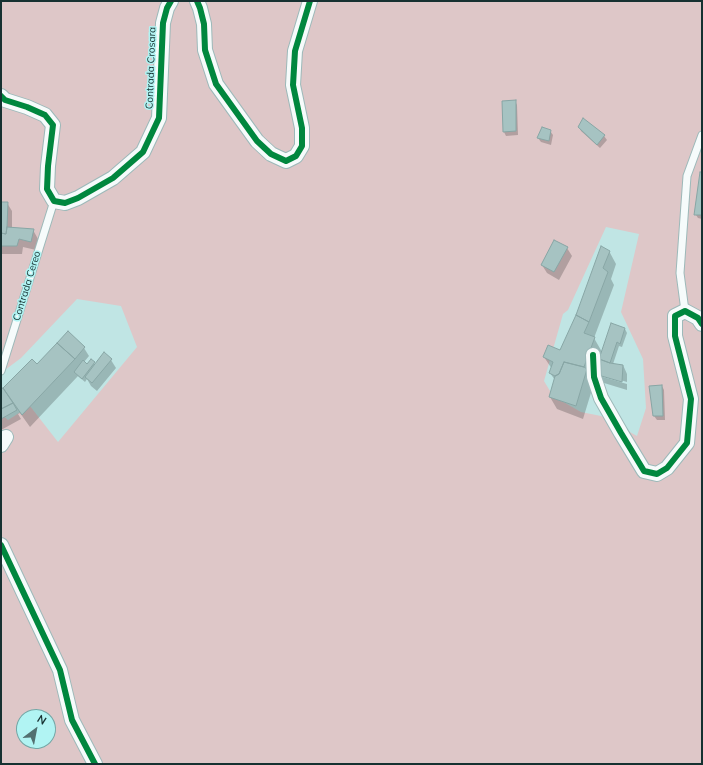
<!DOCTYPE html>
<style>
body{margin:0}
#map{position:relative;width:703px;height:765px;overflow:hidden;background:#c0e5e4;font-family:Mulish,sans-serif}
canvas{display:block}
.frame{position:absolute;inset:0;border:2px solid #163131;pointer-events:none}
.north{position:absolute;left:16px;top:709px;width:40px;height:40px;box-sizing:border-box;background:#b1f4f3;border:1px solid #73a6a5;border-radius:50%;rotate:32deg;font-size:11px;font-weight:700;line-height:16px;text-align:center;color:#163131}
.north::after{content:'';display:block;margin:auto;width:14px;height:18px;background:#527070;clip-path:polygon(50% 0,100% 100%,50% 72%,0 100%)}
</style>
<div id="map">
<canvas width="703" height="765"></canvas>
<div class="frame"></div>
<div class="north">N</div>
</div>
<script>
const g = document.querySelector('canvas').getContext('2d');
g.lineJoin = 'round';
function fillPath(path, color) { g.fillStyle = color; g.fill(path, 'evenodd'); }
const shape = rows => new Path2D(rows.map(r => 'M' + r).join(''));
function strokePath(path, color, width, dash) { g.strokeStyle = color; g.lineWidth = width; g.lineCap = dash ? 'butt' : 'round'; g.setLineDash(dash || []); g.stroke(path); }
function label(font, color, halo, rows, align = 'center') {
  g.font = font + ' Mulish,sans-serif'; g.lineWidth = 3; g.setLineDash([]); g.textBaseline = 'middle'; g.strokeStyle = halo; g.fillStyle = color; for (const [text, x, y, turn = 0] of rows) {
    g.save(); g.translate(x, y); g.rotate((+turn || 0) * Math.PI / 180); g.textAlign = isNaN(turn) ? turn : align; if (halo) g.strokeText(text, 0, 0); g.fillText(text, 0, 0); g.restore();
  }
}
fillPath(shape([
 [1,1,702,1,702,764,1,764,1,414,8,420,30,406,58,442,137,347,121,306,77,299,21,358,1,373],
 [606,227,639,234,621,312,643,359,646,408,637,436,601,416,581,412,553,396,544,381,563,314,568,310],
 [24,717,48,717,48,741,24,741]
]), '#dec7c8');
fillPath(shape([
 [515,101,517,105,518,135,506,136,504,132],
 [579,127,604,136,607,140,600,148,581,131],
 [550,131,553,135,551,145,541,142,538,138],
 [702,173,702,219,698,218,696,215],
 [1,203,7,203,12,211,12,228,33,230,38,239,36,250,23,247,22,254,2,254,1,251],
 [567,248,572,256,559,280,547,273,542,265],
 [609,251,616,264,611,279,614,285,594,338,602,352,625,329,627,333,622,347,619,346,613,364,623,365,627,374,627,382,603,375,603,377,627,384,627,390,604,383,599,374,594,383,583,419,557,409,550,397,555,380,550,373,552,369,544,357,560,351],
 [68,333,84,348,89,356,84,362,87,365,91,361,96,365,104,353,111,360,116,368,97,391,91,386,87,379,85,382,78,376,30,427,20,413,18,414,21,419,1,430,1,390,37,365],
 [662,386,664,390,665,420,657,420,654,416]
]), '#0003');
const building = shape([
 [516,100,516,131,503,132,502,101,516,100],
 [583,118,605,135,597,145,578,127,583,118],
 [542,127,551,130,549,141,537,138,542,127],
 [700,172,702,172,702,215,694,215,700,172],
 [1,202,8,202,7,227,6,234,1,233,1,202],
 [7,227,34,229,31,242,19,239,17,246,1,246,1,233,6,234,7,227],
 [554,240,568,247,554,272,541,265,554,240],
 [601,246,610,251,603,268,608,272,589,322,576,315,601,246],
 [576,315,589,322,584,333,595,337,584,367,564,362,559,374,555,376,549,373,553,362,543,357,548,345,560,350,576,315],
 [611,323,625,328,620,344,617,342,610,363,599,359,611,323],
 [68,331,85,347,75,359,57,343,68,331],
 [57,343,75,359,22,415,3,388,32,359,37,364,57,343],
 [104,352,112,359,92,383,85,377,104,352],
 [91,359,95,362,82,379,74,372,83,360,87,364,91,359],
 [599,359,610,363,623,365,622,382,598,375,599,359],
 [564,362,584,367,587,369,576,406,549,397,555,376,559,374,564,362],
 [662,385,663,416,653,416,649,386,662,385],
 [3,388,13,403,1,409,1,389,3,388],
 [13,403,17,410,1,419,1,409,13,403]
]);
fillPath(building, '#a6c3c2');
strokePath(building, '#88a6a5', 1);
const service = shape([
 [685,311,680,273,687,176,702,135],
 [1,371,54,201]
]);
const minor = shape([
 [197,1,200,8,204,24,205,50,216,84,257,141,271,154,286,161,296,156,302,146,302,128,293,85,295,51,310,1],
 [1,96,5,100,27,107,45,115,53,125,48,166,47,189,54,201,65,203,78,198,113,178,143,152,159,118,163,23,167,8,171,1],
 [593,355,594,377,601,398,621,433,644,471,657,474,667,468,687,443,691,399,675,336,675,316,685,311,698,318,702,324],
 [1,445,6,437],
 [1,545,60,670,72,720,95,764]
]);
strokePath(service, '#9cb9b9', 9);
strokePath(minor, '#9cb9b9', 16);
strokePath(service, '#f6fbfb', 7);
strokePath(minor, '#f6fbfb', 14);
strokePath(shape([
 [197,1,200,8,204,24,205,50,216,84,257,141,271,154,286,161,296,156,302,146,302,128,293,85,295,51,310,1],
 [1,96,5,100,27,107,45,115,53,125,48,166,47,189,54,201,65,203,78,198,113,178,143,152,159,118,163,23,167,8,171,1],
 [593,355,594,377,601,398,621,433,644,471,657,474,667,468,687,443,691,399,675,336,675,316,685,311,698,318,702,324],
 [1,545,60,670,72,720,95,764]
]), '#00873e', 6);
label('10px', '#163131', '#b1f4f3', [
 ["Contrada Crosara",151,68,-88],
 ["Contrada Cereo",27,286,-73]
]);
</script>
